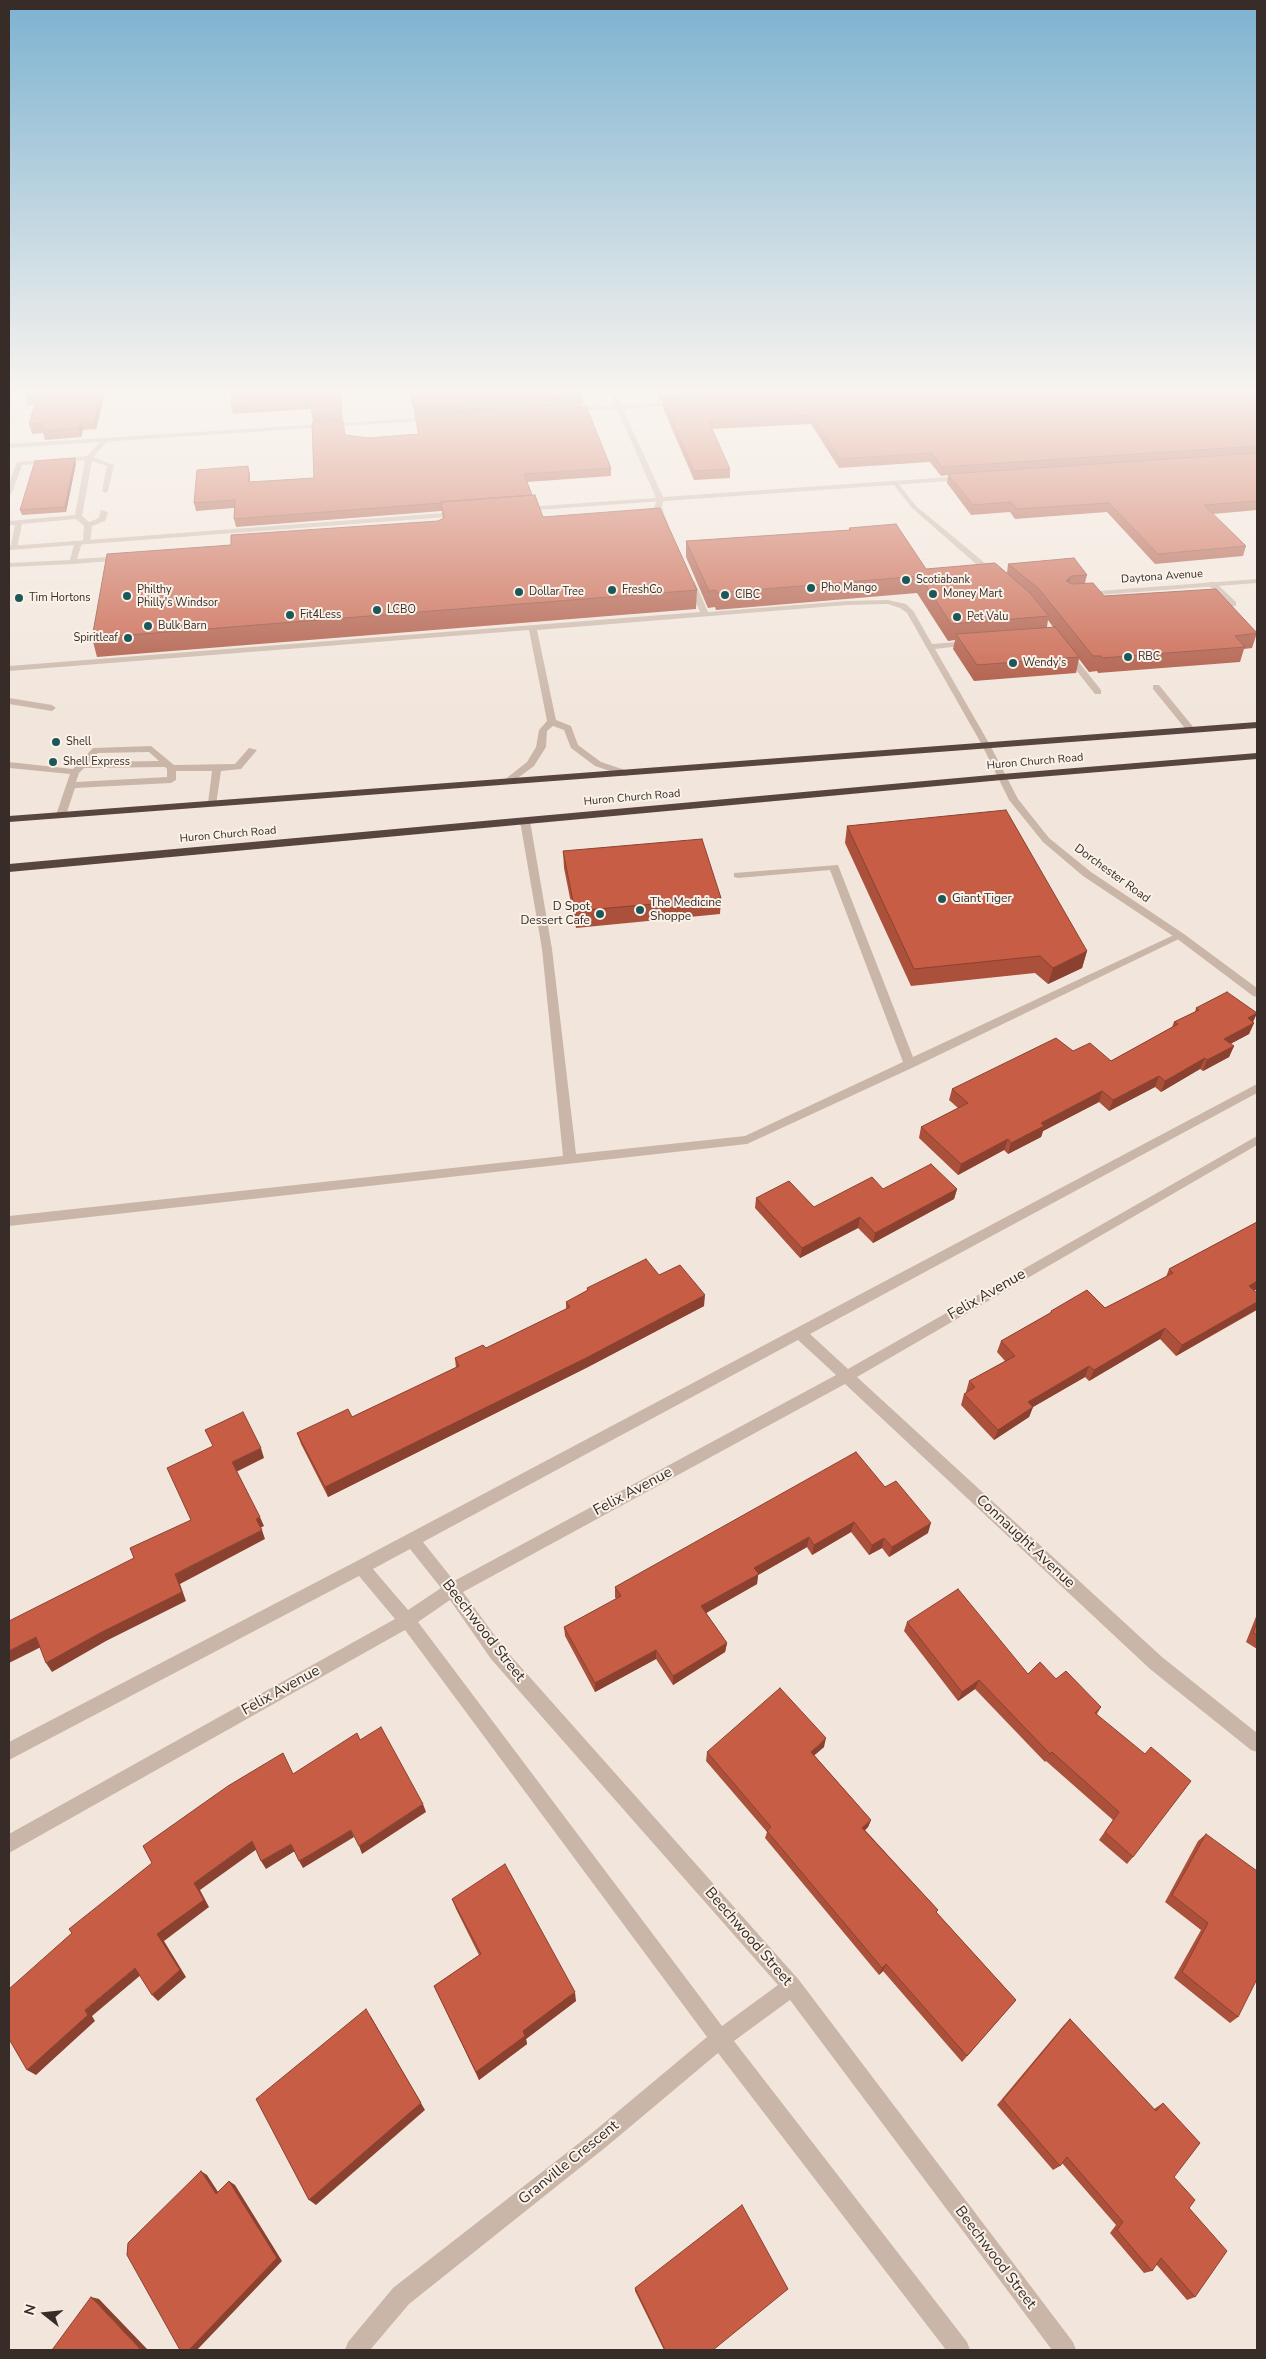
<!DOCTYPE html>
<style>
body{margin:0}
#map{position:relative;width:1266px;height:2359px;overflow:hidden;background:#f2e6dc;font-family:"Nunito Sans",sans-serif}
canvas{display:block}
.frame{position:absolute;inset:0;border:10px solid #372c28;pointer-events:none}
.north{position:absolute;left:20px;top:2289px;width:50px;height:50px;-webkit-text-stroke:4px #faf1e8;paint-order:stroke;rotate:286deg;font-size:14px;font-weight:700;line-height:20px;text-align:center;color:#372c28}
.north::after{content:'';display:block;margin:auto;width:18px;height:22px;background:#372c28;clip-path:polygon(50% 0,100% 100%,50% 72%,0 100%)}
</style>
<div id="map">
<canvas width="1266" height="2359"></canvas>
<div class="frame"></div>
<div class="north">N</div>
</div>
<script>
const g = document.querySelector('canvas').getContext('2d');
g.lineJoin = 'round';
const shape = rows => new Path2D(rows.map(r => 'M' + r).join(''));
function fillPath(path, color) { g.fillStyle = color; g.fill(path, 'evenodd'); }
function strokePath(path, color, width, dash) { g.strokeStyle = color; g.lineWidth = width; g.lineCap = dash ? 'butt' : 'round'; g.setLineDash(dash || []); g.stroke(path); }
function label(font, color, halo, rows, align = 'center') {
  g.font = font + ' "Nunito Sans",sans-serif'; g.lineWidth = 4; g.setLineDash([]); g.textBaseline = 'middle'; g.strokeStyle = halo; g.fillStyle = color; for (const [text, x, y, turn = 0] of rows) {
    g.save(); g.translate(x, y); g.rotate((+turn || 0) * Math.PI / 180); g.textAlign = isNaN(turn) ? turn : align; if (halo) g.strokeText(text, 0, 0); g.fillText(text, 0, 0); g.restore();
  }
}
fillPath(shape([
 [9,419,12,420,12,422,9,423,9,419],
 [103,439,108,440,93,457,114,465,108,491,105,493,102,491,107,466,92,461,82,516,89,522,99,518,101,510,108,512,105,521,92,526,90,544,83,542,84,526,76,519,22,524,17,548,10,550,15,525,9,525,9,521,75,515,85,460,22,465,12,493,9,495,9,483,17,462,87,456,103,439],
 [893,482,897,482,916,506,997,573,997,577,991,577,912,508,893,484,893,482],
 [658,498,664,499,662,507,668,525,662,525,654,507,658,498],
 [75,541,82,543,77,559,123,556,127,558,123,560,73,564,9,567,9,563,70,560,75,541],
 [688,580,695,582,708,612,847,601,888,600,906,604,914,612,932,644,969,641,973,643,969,645,935,649,990,745,986,748,982,745,907,613,900,608,888,604,847,605,537,630,556,720,571,726,578,745,601,762,628,771,628,775,625,776,595,766,571,748,564,730,553,726,547,731,546,747,534,766,511,783,508,784,503,781,527,762,536,747,539,730,547,721,529,630,9,671,9,666,700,612,687,582,688,580],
 [1209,582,1215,582,1236,602,1236,606,1230,606,1209,586,1209,582],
 [1064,651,1070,651,1101,690,1101,694,1095,694,1064,655,1064,651],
 [1153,685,1159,685,1194,728,1194,732,1188,732,1153,689,1153,685],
 [9,698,52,705,56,708,52,711,9,704,9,698],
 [151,746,174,765,235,764,249,748,257,750,241,769,221,771,216,805,213,806,208,803,212,771,176,771,176,780,171,783,75,788,66,815,61,818,56,815,70,774,9,768,9,762,73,769,93,748,151,746],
 [149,752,159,761,89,762,98,753,149,752],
 [165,767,167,769,167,777,76,782,79,773,84,768,165,767],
 [525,818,530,821,552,949,576,1154,745,1136,903,1062,830,870,738,878,734,877,734,873,838,865,913,1057,1176,934,1184,934,1185,936,914,1067,747,1144,9,1226,9,1216,563,1156,542,949,520,821,525,818]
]), '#cab6a8');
fillPath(shape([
 [610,394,616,394,621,405,680,401,683,403,680,405,623,409,663,497,964,476,967,478,964,480,522,511,522,507,525,507,656,498,617,409,570,412,567,410,570,408,615,405,610,394],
 [433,417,435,420,9,448,9,444,433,417],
 [457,512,461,514,460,516,9,550,9,546,457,512],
 [1257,579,1257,583,1085,596,1081,594,1085,592,1257,579],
 [986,742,990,745,1018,799,1049,838,1091,872,1184,934,1257,988,1257,997,1253,996,1176,938,1083,876,1043,842,1009,800,982,745,986,742],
 [1257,1084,1257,1093,810,1334,848,1369,1257,1136,1257,1145,857,1377,1162,1657,1257,1733,1257,1752,1251,1750,1150,1669,845,1384,463,1592,503,1647,799,1980,1073,2342,1076,2350,1052,2350,790,2000,734,2041,967,2342,970,2350,946,2350,718,2053,606,2147,409,2304,370,2350,345,2350,348,2342,393,2288,592,2133,707,2037,405,1630,9,1853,9,1834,395,1619,359,1576,9,1760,9,1742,355,1562,1257,1084],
 [798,1340,836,1375,454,1581,423,1542,798,1340],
 [410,1549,441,1588,408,1610,373,1569,410,1549],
 [450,1600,491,1659,778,1985,722,2026,418,1622,450,1600]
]), '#cab6a8');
fillPath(shape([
 [1257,722,1257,728,9,822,9,816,1257,722],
 [1257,753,1257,759,1002,780,9,872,9,864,1002,774,1257,753]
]), '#58453f');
fillPath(shape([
 [25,394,105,394,96,429,83,430,81,437,45,440,43,433,32,434,29,424,35,405,28,405,25,396],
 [341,394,343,421,313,423,311,409,233,414,231,405],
 [410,394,582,394,583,396,583,405,415,416],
 [657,394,1257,394,1257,510,1213,514,1246,546,1243,556,1155,564,1107,512,1015,519,1010,512,971,515,947,483,948,475,941,476,930,462,839,468,811,424,712,429,730,469,730,478,694,480,663,408,663,400,659,401],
 [415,416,611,468,611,476,527,482,532,495,543,517,697,590,696,609,97,657,92,638,231,545,438,521,443,519,442,511,236,527,234,519,234,508,196,511,194,503,250,474,250,482,314,478,345,435,369,438,418,434],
 [76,463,66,512,22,515,20,510],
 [849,528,926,569,1007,573,1008,564,1087,575,1085,583,1104,596,1257,633,1252,648,1244,649,1240,662,1098,673,1097,671,1089,672,1079,659,1076,673,974,681,953,649,955,640,948,641,917,593,716,610,715,607,708,608,686,557,686,541,849,530],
 [1048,620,1053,627,1047,627],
 [847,826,1087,951,1082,968,1048,984,1035,973,911,986,845,843],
 [563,851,721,898,720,914,576,928,564,868],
 [1196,1008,1257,1013,1253,1022,1254,1023,1249,1034,1230,1044,1234,1046,1229,1057,1203,1071,1200,1069,1161,1092,1155,1087,1109,1111,1099,1102,1043,1131,1041,1137,1008,1154,1004,1150,958,1175,919,1138,921,1127,958,1108,949,1100,952,1089,1073,1051,1111,1061,1172,1027,1174,1022,1195,1012],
 [883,1189,957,1189,954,1199,873,1243,858,1228,800,1258,755,1208,756,1198,814,1207],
 [1257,1222,1257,1289,1254,1291,1257,1310,1176,1356,1160,1339,1089,1381,1085,1377,1033,1407,1029,1417,994,1440,961,1405,964,1394,967,1393,966,1392,969,1381,1005,1361,997,1352,1001,1341,1050,1313,1051,1311,1105,1308,1166,1277,1169,1269],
 [659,1275,704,1306,588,1367,328,1497,301,1444,297,1433,352,1417,456,1368,455,1358,486,1348,566,1309,566,1302,587,1291,587,1288],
 [885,1487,928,1533,889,1557,882,1548,869,1555,851,1532,812,1555,807,1547,758,1575,757,1584,706,1613,727,1643,725,1652,673,1685,656,1659,595,1692,565,1636,564,1627,616,1599,615,1597,615,1587],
 [1257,1614,1257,1649,1246,1642],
 [907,1622,1028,1674,1056,1679,1101,1707,1097,1714,1133,1857,1127,1864,1099,1840,1113,1820,1046,1761,1045,1762,975,1689,958,1701,904,1631],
 [824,1747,814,1755,871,1820,868,1827,865,1830,938,1910,936,1912,1016,2000,962,2062,883,1971,879,1975,765,1838,767,1832,706,1761,707,1752],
 [1206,1834,1238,2017,1230,2023,1174,1978,1201,1930,1165,1902,1198,1841],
 [452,1899,576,2001,526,2039,527,2044,479,2080,434,1986,479,1955,456,1909],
 [1070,2019,1154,2109,1163,2103,1174,2177,1189,2208,1195,2297,1187,2300,1156,2264,1152,2271,1144,2273,1110,2233,1116,2225,1062,2163,1060,2166,1053,2170,997,2105,1064,2025],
 [635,2288,714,2350,664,2350,635,2291]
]), '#ab503b');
fillPath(shape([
 [100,394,105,394,96,429,94,420],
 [80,421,83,430,81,437,79,428],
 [75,458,76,463,66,512,65,507],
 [248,466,250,474,250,490,249,482],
 [1071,576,1068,591,1066,581],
 [1087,951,1082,968,1048,984,1053,968],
 [1257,1013,1252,1024,1254,1023,1249,1034,1219,1050,1224,1039,1248,1018],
 [1234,1046,1229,1057,1203,1071,1207,1060],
 [1205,1058,1200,1069,1161,1092,1165,1081],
 [1159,1076,1155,1087,1109,1111,1113,1100],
 [1102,1091,1099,1102,1043,1131,1041,1137,1008,1154,1011,1143,1041,1123],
 [1008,1139,1004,1150,958,1175,961,1164],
 [957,1189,954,1199,873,1243,875,1233],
 [860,1217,858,1228,800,1258,802,1248],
 [1257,1281,1257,1289,1243,1297,1249,1286],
 [705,1295,704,1306,588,1367,328,1497,325,1487],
 [1257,1302,1257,1309,1176,1356,1182,1345],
 [1165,1328,1160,1339,1089,1381,1094,1370],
 [1089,1366,1085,1377,1033,1407,1029,1417,994,1440,998,1430,1028,1402],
 [261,1448,264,1458,236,1472,232,1462],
 [260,1517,264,1526,260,1528,256,1519],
 [854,1522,851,1532,812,1555,814,1545],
 [931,1523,928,1533,889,1557,892,1547],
 [262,1530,265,1539,180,1584,186,1601,106,1641,52,1672,46,1663,175,1574],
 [809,1537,807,1547,758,1575,757,1584,701,1616,701,1606,754,1568],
 [884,1538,882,1548,869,1555,872,1545],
 [36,1637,43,1646,9,1663,9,1651],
 [727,1643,725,1652,673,1685,673,1676],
 [656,1650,656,1659,595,1692,595,1683],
 [979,1680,975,1689,958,1701,962,1692],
 [826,1738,824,1747,809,1760,811,1752],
 [423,1804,426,1812,362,1854,359,1846],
 [871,1820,868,1827,859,1836,862,1828],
 [351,1830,354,1837,303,1868,299,1861],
 [252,1841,257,1849,200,1890,209,1907,164,1941,186,1977,158,2001,152,1995,157,1934,194,1883],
 [291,1844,295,1851,266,1869,261,1861],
 [886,1964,883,1971,879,1975,882,1968],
 [135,1968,142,1974,92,2016,95,2021,36,2075,27,2070,85,2010],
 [575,1992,576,2001,526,2039,527,2044,479,2080,476,2072,523,2031],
 [371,2017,425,2110,316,2205,309,2200],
 [201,2171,207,2175,222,2198,216,2194],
 [229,2181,235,2185,282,2261,197,2350,189,2350],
 [91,2297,99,2299,148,2350,141,2350]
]), '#8b4130');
const building = shape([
 [25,394,100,394,94,420,80,421,79,428,42,431,44,423,29,424,38,395,25,396,25,394],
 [232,394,340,394,342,412,312,413,311,400,231,405,232,394],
 [411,394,582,394,583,396,414,407,411,394],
 [749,394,1257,394,1257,446,942,467,932,453,840,459,812,415,708,420,730,469,694,471,663,399,749,394],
 [586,406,611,468,524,474,532,495,441,502,441,503,234,519,235,500,194,503,197,470,248,466,249,482,314,478,312,423,343,421,345,435,369,438,419,434,415,416,586,406],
 [1257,453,1257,501,1204,505,1246,546,1158,554,1109,503,1017,509,1011,502,973,505,948,474,1257,453],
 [75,458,65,507,20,510,35,461,75,458],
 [535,495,543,517,660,508,697,590,92,638,107,554,231,545,231,535,438,521,444,518,441,502,535,495],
 [896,524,926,569,995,563,1030,593,1049,616,951,624,920,576,717,593,716,590,709,591,686,541,851,530,849,528,896,524],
 [1074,558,1087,575,1071,576,1066,581,1072,584,1093,583,1104,596,1216,589,1257,633,1235,636,1245,647,1102,658,1101,656,1093,656,1039,589,1008,564,1074,558],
 [1055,627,1079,657,977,665,956,634,1055,627],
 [1006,810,1087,951,1053,968,1040,956,914,969,847,826,1006,810],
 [702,839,721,898,575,911,563,851,702,839],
 [1227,992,1257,1013,1248,1018,1254,1023,1224,1039,1234,1046,1207,1060,1205,1058,1165,1081,1159,1076,1113,1100,1102,1091,1041,1123,1044,1126,1011,1143,1008,1139,961,1164,921,1127,968,1103,952,1089,1056,1038,1073,1051,1090,1043,1111,1061,1178,1024,1174,1022,1199,1010,1196,1008,1227,992],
 [931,1164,957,1189,875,1233,860,1217,802,1248,756,1198,789,1181,814,1207,872,1177,883,1189,931,1164],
 [1257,1222,1257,1281,1249,1286,1257,1293,1257,1302,1182,1345,1165,1328,1094,1370,1089,1366,1028,1402,1033,1407,998,1430,964,1394,975,1387,969,1381,1015,1356,1001,1341,1052,1312,1051,1311,1087,1290,1105,1308,1173,1273,1169,1269,1257,1222],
 [646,1259,659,1275,680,1265,705,1295,588,1357,325,1487,297,1433,348,1409,352,1417,459,1366,455,1358,483,1345,486,1348,570,1307,566,1302,588,1290,587,1288,646,1259],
 [243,1412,261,1448,232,1462,260,1517,256,1519,262,1530,175,1574,182,1592,100,1633,46,1663,36,1637,9,1651,9,1621,134,1558,130,1548,191,1520,167,1468,213,1446,205,1430,243,1412],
 [856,1452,885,1487,896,1481,931,1523,892,1547,884,1538,872,1545,854,1522,814,1545,809,1537,754,1568,759,1574,701,1606,727,1643,673,1676,656,1650,595,1683,564,1627,621,1596,615,1587,856,1452],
 [958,1589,1028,1674,1040,1662,1056,1679,1066,1671,1101,1707,1095,1713,1145,1754,1151,1747,1191,1781,1133,1857,1105,1832,1119,1812,1052,1752,1050,1754,979,1680,962,1692,907,1622,958,1589],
 [1257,1622,1257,1635,1253,1633,1257,1622],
 [780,1688,826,1738,811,1752,871,1820,862,1828,938,1910,936,1912,1016,2000,967,2056,886,1964,882,1968,767,1831,771,1827,707,1752,780,1688],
 [381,1727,423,1804,359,1846,351,1830,299,1861,291,1844,261,1861,252,1841,194,1883,204,1900,157,1934,180,1970,152,1995,135,1968,85,2010,88,2015,27,2070,9,2039,9,1989,72,1933,69,1929,152,1863,143,1846,228,1786,283,1753,293,1774,357,1733,360,1740,381,1727],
 [1206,1834,1257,1871,1257,1979,1238,2017,1182,1972,1208,1923,1172,1895,1206,1834],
 [505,1864,575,1992,523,2031,525,2036,476,2072,434,1986,481,1954,452,1899,505,1864],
 [366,2009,421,2103,309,2200,256,2099,366,2009],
 [1070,2019,1156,2111,1163,2103,1200,2143,1174,2177,1195,2200,1189,2208,1227,2251,1195,2297,1161,2258,1152,2271,1117,2230,1123,2222,1067,2157,1060,2166,1003,2100,1070,2019],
 [201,2171,216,2194,229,2181,277,2258,189,2350,180,2350,127,2255,128,2243,201,2171],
 [742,2205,788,2289,713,2350,665,2350,635,2288,742,2205],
 [91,2297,141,2350,52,2350,91,2297]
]);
fillPath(building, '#c75d45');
strokePath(building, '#8b4130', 1);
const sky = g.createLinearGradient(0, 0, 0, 724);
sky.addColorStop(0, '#7cb2d1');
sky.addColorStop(0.54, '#f9f4ef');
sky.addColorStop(1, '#f9f4ef00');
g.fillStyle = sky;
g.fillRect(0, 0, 1266, 724);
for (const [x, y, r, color] of [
 [906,580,5,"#1d5859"],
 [811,588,5,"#1d5859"],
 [612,590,5,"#1d5859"],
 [519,592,5,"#1d5859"],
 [933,594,5,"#1d5859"],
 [725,595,5,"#1d5859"],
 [127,596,5,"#1d5859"],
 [19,598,5,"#1d5859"],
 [377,610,5,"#1d5859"],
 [290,615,5,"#1d5859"],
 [957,617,5,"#1d5859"],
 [148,626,5,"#1d5859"],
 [128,638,5,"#1d5859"],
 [1128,657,5,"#1d5859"],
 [1013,663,5,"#1d5859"],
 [56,742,5,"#1d5859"],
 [53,762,5,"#1d5859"],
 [942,899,5,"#1d5859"],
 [640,910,5,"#1d5859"],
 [600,914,5,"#1d5859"]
]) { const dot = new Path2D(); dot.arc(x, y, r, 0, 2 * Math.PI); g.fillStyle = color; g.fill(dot); strokePath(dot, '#faf1e8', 2); }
label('11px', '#372c28', '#faf1e8', [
 ["Daytona Avenue",1162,577,-4],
 ["Huron Church Road",1035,762,-5],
 ["Huron Church Road",632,798,-5],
 ["Huron Church Road",228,835,-5]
]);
label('11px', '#372c28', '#faf1e8', [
 ["Scotiabank",916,580],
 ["Pho Mango",821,588],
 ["Philthy",137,590],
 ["Philly's Windsor",137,603],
 ["FreshCo",622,590],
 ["Dollar Tree",529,592],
 ["Money Mart",943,594],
 ["CIBC",735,595],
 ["Tim Hortons",29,598],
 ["LCBO",387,610],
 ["Fit4Less",300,615],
 ["Pet Valu",967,617],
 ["Bulk Barn",158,626],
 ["Spiritleaf",118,638,"right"],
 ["RBC",1138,657],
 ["Wendy's",1023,663],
 ["Shell",66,742],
 ["Shell Express",63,762]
], 'left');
label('12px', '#372c28', '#faf1e8', [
 ["Dorchester Road",1112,874,36]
]);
label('12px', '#372c28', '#faf1e8', [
 ["Giant Tiger",952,899],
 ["The Medicine",650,903],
 ["Shoppe",650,917],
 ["D Spot",590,907,"right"],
 ["Dessert Cafe",590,921,"right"]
], 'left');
label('15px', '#372c28', '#faf1e8', [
 ["Felix Avenue",987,1295,-30],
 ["Felix Avenue",633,1492,-28],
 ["Connaught Avenue",1025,1542,43],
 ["Beechwood Street",483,1631,52],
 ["Felix Avenue",281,1691,-29],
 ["Beechwood Street",748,1937,49],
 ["Granville Crescent",569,2163,-39],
 ["Beechwood Street",995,2258,53]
]);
</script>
